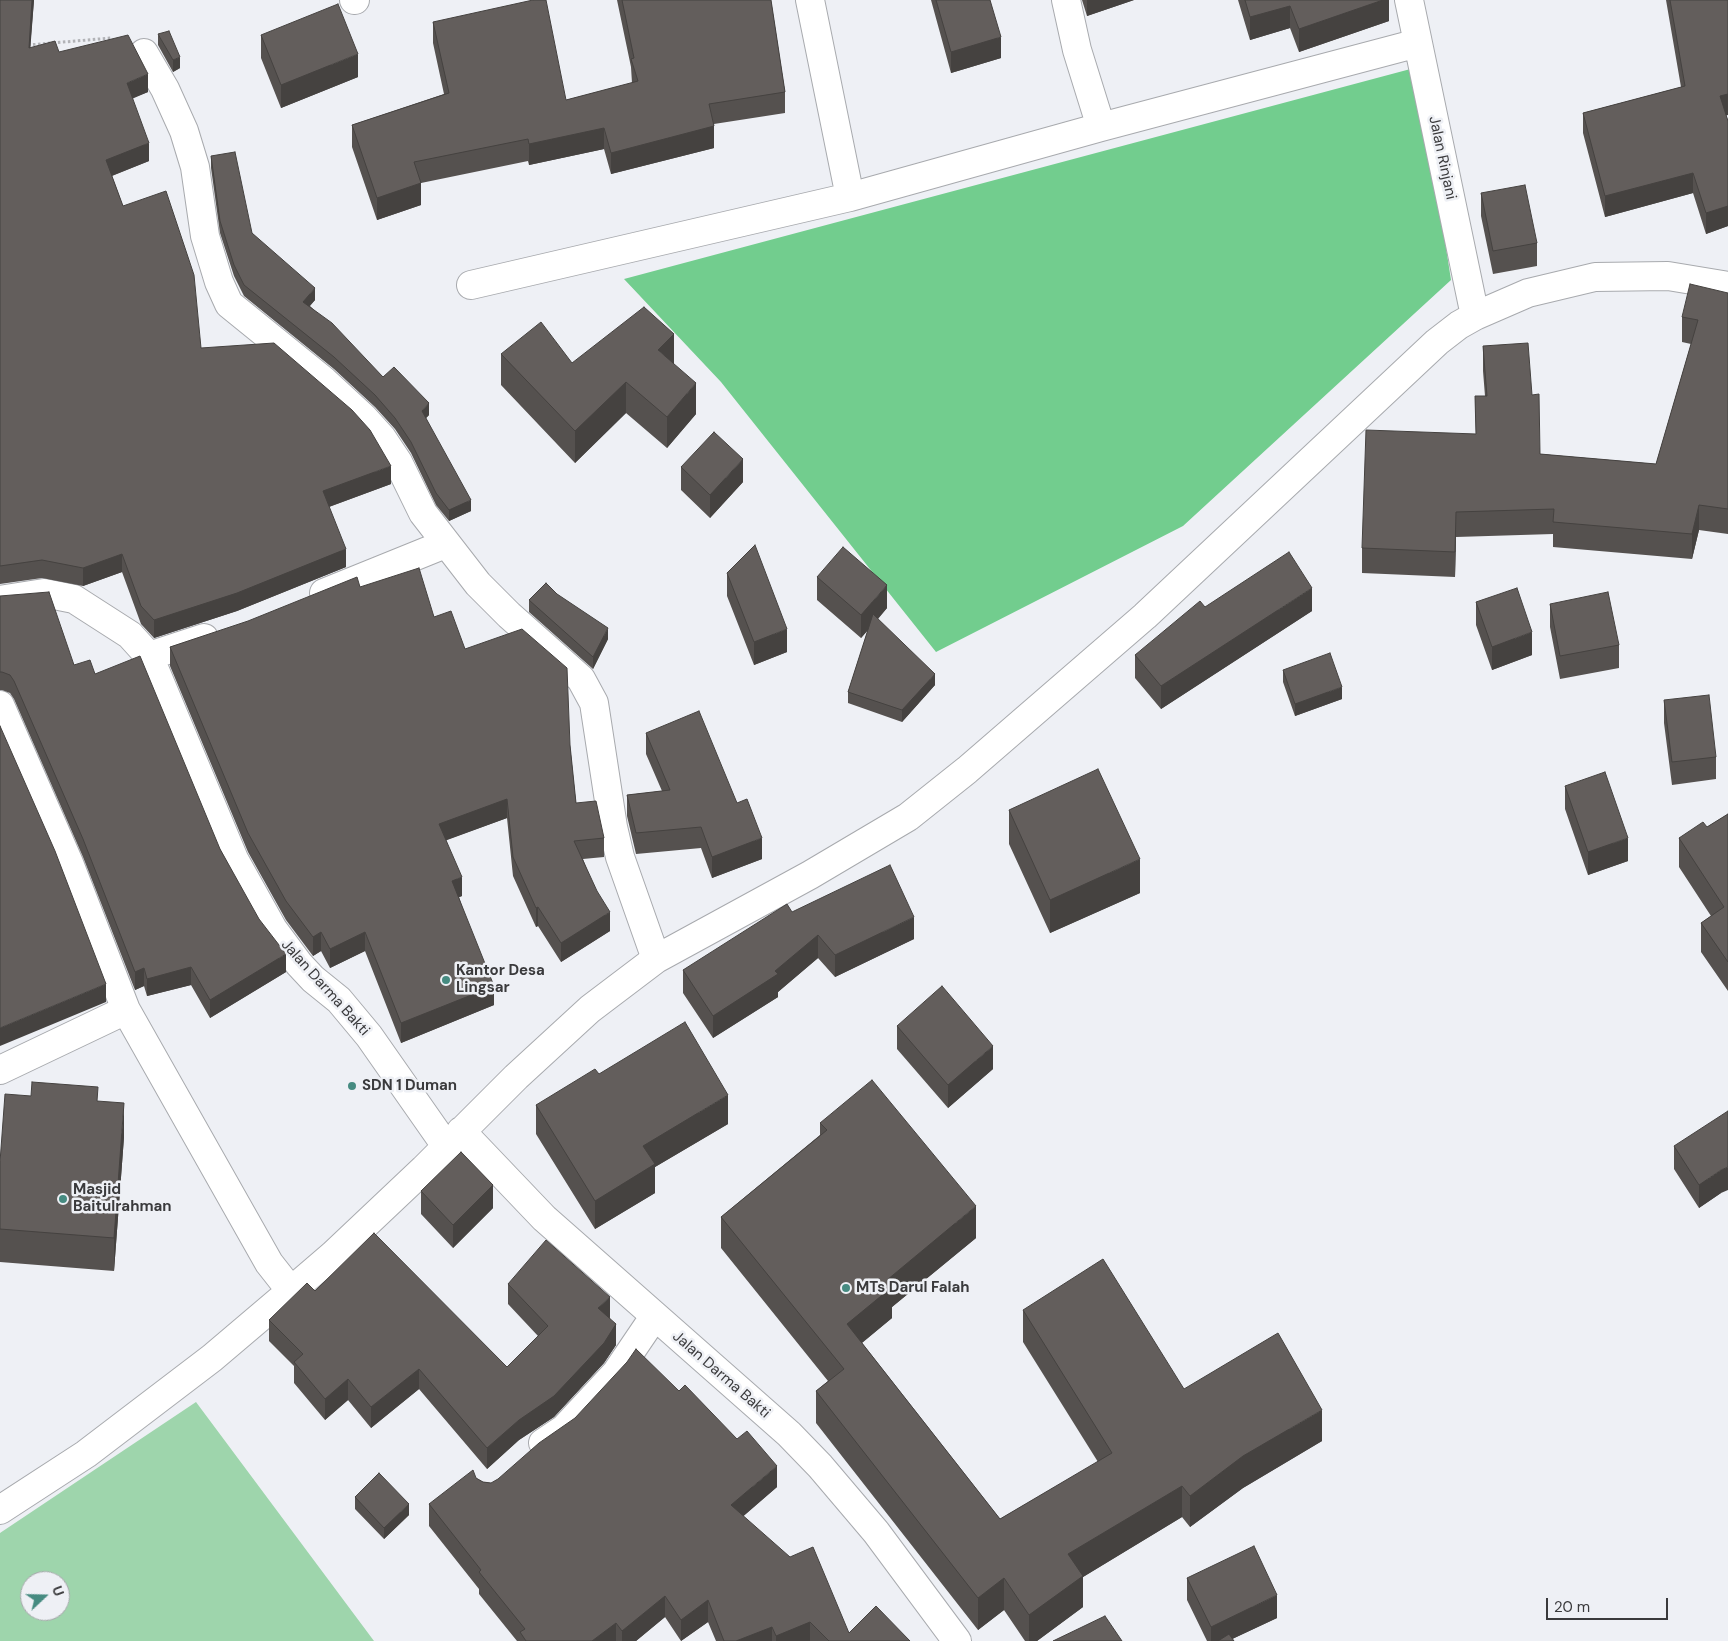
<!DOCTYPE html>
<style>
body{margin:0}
#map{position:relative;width:1728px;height:1641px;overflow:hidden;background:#eef0f5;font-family:"DM Sans",sans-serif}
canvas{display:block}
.north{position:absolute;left:20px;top:1571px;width:50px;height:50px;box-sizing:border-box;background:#eef0f5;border:1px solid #a6a7ab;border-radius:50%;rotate:69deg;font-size:14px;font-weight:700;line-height:20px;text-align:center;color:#3a3a3c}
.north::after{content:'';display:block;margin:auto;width:18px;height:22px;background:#468b81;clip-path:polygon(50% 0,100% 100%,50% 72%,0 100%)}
.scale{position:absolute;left:1546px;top:1598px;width:122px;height:22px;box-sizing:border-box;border:2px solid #3a3a3c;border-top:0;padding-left:6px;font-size:15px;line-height:18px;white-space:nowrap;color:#3a3a3c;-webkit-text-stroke:4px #eef0f5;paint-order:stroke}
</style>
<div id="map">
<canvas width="1728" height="1641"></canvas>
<div class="north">U</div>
<div class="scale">20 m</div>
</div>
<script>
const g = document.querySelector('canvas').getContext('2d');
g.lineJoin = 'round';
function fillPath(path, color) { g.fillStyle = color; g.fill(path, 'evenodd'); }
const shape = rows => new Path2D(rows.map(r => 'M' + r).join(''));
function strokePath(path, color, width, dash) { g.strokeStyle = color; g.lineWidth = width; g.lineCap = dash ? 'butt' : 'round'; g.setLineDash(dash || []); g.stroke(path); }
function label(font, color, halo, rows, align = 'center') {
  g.font = font + ' "DM Sans",sans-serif'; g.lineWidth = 5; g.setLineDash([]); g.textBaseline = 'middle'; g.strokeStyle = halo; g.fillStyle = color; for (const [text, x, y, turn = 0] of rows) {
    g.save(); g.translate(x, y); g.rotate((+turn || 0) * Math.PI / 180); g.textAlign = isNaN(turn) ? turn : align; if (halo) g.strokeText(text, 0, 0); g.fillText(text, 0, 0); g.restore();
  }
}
fillPath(shape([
 [196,1402,374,1641,0,1641,0,1533],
 [30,1581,60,1581,60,1611,30,1611]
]), '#9ed5ac');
fillPath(shape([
 [1418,67,1451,280,1183,526,936,652,721,382,624,279]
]), '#72cd8e');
const minor = shape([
 [354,0,355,0],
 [810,0,850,197],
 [1066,0,1077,50,1101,127],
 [1409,0,1475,316],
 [144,53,165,89,184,131,195,167,205,236,219,282,229,304,324,381,363,417,382,438,398,462,423,513,478,584,509,615,581,679,594,703,613,827,620,857,656,959],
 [471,285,850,197,1101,127,1418,43],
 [324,593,445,544],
 [0,600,44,593,74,599,130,635,149,656,204,638],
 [149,656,234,859,273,929,299,964,313,979,339,1000,369,1036,446,1146],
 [0,705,69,863,126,1010,269,1263,291,1291],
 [0,1070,126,1010],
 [461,1131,544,1218,789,1434,820,1466,876,1532,957,1641],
 [543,1443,564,1429,616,1373,654,1317],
 [0,1510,86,1454,212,1358,291,1291,333,1255,424,1169,516,1077,590,1009,656,959,810,875,908,817,967,770,1145,616,1437,342,1459,325,1475,316,1528,293,1595,277,1668,276,1728,286]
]);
strokePath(minor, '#a8aaae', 30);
strokePath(shape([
 [28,45,111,38]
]), '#b2b3b7', 3, [2.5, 2.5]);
strokePath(minor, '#fff', 28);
fillPath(shape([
 [0,0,34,0,30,48,59,52,148,92,132,98,149,161,112,176,123,206,201,348,391,484,329,507,346,567,237,611,154,638,141,624,122,572,83,586,42,578,0,584],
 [617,0,771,0,785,92,785,113,714,124,714,148,611,174,604,149,529,165,528,161,421,183,421,205,377,220,352,147,352,125,444,94,433,43,433,22,566,100,632,83,631,67],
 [931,0,990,0,1001,58,951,73],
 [1082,0,1134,0,1087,16],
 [1238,0,1389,0,1389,21,1299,52,1290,28,1250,40],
 [1666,0,1728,0,1728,115,1726,115,1728,121,1728,226,1706,234,1693,193,1605,217,1583,133,1583,113,1681,87],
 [158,34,180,68,173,72,158,45],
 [261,35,358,77,281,108,261,58],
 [211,156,252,233,315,300,310,306,383,377,429,415,426,418,471,511,449,521,436,505,411,453,395,429,375,407,334,369,244,296,234,276,220,233,211,168],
 [1481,193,1537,243,1537,266,1493,274,1481,216],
 [1728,293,1728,534,1699,530,1692,559,1553,547,1553,534,1456,537,1455,577,1362,573,1362,548,1476,434,1475,396,1485,396,1483,371,1483,346,1532,395,1540,454,1656,464,1691,344,1682,342,1682,317],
 [501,354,572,363,674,364,696,414,667,448,626,413,575,463,501,385],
 [681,467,743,482,710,518,681,490],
 [727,573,787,652,754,665,727,596],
 [817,577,887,608,878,619,935,685,902,722,848,703,848,692,868,630,861,638,817,600],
 [360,587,434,617,465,649,570,745,576,803,604,838,604,857,583,859,610,931,561,962,538,926,536,927,513,876,507,818,446,840,462,896,459,897,494,1005,401,1043,365,951,330,968,321,951,313,956,286,920,248,852,170,666,170,647],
 [557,594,608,639,593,669,529,612,529,600],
 [0,596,74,665,95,674,220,849,286,972,210,1018,191,985,147,996,144,986,135,990,83,857,14,699,10,693,2,690,0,690],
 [1476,602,1532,655,1492,670,1476,625],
 [1550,604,1619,645,1619,668,1560,679,1550,627],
 [1205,607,1312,611,1161,709,1135,678,1135,655],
 [1283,670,1342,699,1295,716,1283,682],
 [1664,700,1716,757,1716,779,1672,785,1664,723],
 [646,733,737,803,762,859,712,878,701,848,636,854,627,816,627,795,662,791,646,754],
 [1565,786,1628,861,1588,875,1565,809],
 [1009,810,1140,893,1050,933,1009,844],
 [1728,814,1728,991,1701,952,1701,923,1711,916,1679,867,1679,838,1707,827],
 [792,912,914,939,835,977,818,958,778,992,778,997,713,1038,683,993,683,970],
 [897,1026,993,1069,948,1108,897,1049],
 [599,1074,728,1124,655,1167,655,1193,595,1229,536,1134,536,1105],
 [98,1101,124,1137,114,1271,0,1262,0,1162],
 [820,1123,976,1238,892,1307,892,1318,862,1343,1000,1519,1098,1462,1023,1342,1023,1310,1184,1389,1322,1441,1243,1488,1190,1527,1182,1517,1083,1577,1083,1607,1037,1641,1025,1641,1004,1610,978,1630,816,1423,816,1391,828,1381,721,1248,721,1217,820,1135],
 [1674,1146,1721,1193,1699,1208,1674,1169],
 [421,1191,493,1208,453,1248,421,1214],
 [508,1284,610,1317,610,1318,616,1345,604,1363,554,1417,519,1440,487,1469,419,1389,371,1428,348,1400,325,1420,294,1383,294,1366,269,1341,269,1320,315,1291,507,1367,538,1336,508,1304],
 [476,1478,483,1482,491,1483,777,1487,743,1516,849,1633,910,1641,716,1641,708,1622,681,1641,665,1617,636,1641,517,1641,479,1594,479,1589,429,1526,429,1504],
 [355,1497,409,1515,384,1539,355,1509],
 [1187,1578,1277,1618,1232,1639,1234,1641,1207,1641,1187,1600]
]), '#55514f');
fillPath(shape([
 [32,0,34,0,29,66,29,48],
 [1087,0,1134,0,1087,16],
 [1383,0,1389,0,1389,21,1299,52,1299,29],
 [1290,6,1290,28,1250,40,1250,17],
 [1001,37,1001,58,951,73,951,52],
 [358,54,358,77,281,108,281,85],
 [180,57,180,68,173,72,173,60],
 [148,74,148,92,127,101,127,83],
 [1728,94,1728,115,1720,117,1720,96],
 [714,126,714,148,611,174,611,153],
 [604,128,604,149,529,165,529,144],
 [149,143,149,161,106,178,106,160],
 [1693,173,1693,193,1605,217,1605,196],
 [421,183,421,205,377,220,377,198],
 [1728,206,1728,226,1706,234,1706,213],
 [315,288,315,300,303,313,303,302],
 [674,334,674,365,658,350],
 [626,382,626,413,575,463,575,431],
 [696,383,696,414,667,448,667,417],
 [429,403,429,415,422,422,422,411],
 [743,459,743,482,710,518,710,495],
 [391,466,391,484,323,509,323,491],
 [471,500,471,511,449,521,449,510],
 [1699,505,1699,530,1692,559,1692,534],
 [1456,512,1456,537,1455,577,1455,552],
 [346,549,346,567,237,611,154,638,154,620],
 [122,554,122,572,83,586,83,568],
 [887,585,887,608,861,638,861,615],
 [1312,588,1312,611,1161,709,1161,686],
 [608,628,608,639,593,669,593,657],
 [787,629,787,652,754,665,754,642],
 [1532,632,1532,655,1492,670,1492,647],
 [935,674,935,685,902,722,902,710],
 [1342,687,1342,699,1295,716,1295,704],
 [507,799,507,818,439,843,439,824],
 [762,838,762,859,712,878,712,857],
 [1628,838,1628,861,1588,875,1588,852],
 [1140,859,1140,893,1050,933,1050,900],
 [462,877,462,896,452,900,452,881],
 [538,907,538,926,536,927,536,908],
 [610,912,610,931,561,962,561,943],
 [914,917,914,939,835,977,835,955],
 [321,932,321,951,313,956,313,937],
 [365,932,365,951,330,968,330,949],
 [818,935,818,958,778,992,778,997,713,1038,713,1016,775,971],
 [286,954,286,972,210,1018,210,1000],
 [191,967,191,985,147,996,147,979],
 [144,968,144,986,135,990,135,972],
 [106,984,106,1002,0,1046,0,1028],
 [494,986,494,1005,401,1043,401,1023],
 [993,1046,993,1069,948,1108,948,1085],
 [728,1095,728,1124,655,1167,655,1193,595,1229,595,1201,643,1146],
 [124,1103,124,1137,114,1271,114,1238],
 [1728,1167,1728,1190,1721,1193,1699,1208,1699,1185,1721,1170],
 [493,1185,493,1208,453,1248,453,1225],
 [976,1206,976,1238,892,1307,892,1318,847,1355,847,1324,887,1280],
 [610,1297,610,1317,598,1329,598,1308],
 [616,1324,616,1345,604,1363,554,1417,519,1440,487,1469,487,1448,519,1420],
 [419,1369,419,1389,371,1428,371,1407],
 [348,1379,348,1400,325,1420,325,1399],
 [1322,1410,1322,1441,1243,1488,1190,1527,1190,1496,1243,1456],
 [777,1466,777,1487,731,1527,731,1505],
 [1182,1486,1182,1517,1083,1577,1083,1607,1037,1641,1029,1641,1029,1615,1068,1554],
 [409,1504,409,1515,384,1539,384,1528],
 [1004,1578,1004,1610,978,1630,978,1598],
 [1277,1595,1277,1618,1228,1641,1211,1641,1211,1627],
 [665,1596,665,1617,636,1641,622,1641,622,1631],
 [708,1600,708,1622,681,1641,681,1620],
 [810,1622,810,1641,776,1641,776,1636],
 [616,1623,616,1641,592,1641],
 [772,1627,772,1641,736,1641]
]), '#454240');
const building = shape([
 [0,0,32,0,29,48,55,41,59,52,128,35,148,74,127,83,149,143,106,160,123,206,166,191,194,275,201,348,274,343,352,410,370,430,391,466,323,491,346,549,237,593,154,620,141,606,122,554,83,568,42,560,0,566,0,0],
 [533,0,546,0,566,100,638,81,631,59,634,58,622,0,771,0,785,92,709,104,714,126,611,153,604,128,529,144,528,139,414,162,421,183,377,198,352,125,449,93,433,22,533,0],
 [936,0,990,0,1001,37,951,52,936,0],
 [1245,0,1383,0,1299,29,1290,6,1250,17,1245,0],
 [1670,0,1728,0,1728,94,1720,96,1728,121,1728,206,1706,213,1693,173,1605,196,1583,113,1685,86,1670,0],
 [338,4,358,54,281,85,261,35,338,4],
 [169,31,180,57,173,60,158,34,169,31],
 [235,152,252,233,315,288,303,302,332,323,383,377,394,367,429,403,422,411,471,500,449,510,436,493,411,442,395,418,375,395,334,357,244,285,234,265,220,221,211,156,235,152],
 [1525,185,1537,243,1493,251,1481,193,1525,185],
 [1690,284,1728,293,1728,509,1699,505,1692,534,1553,522,1554,509,1456,512,1455,552,1362,548,1366,430,1476,434,1475,396,1487,396,1483,346,1528,343,1532,395,1539,394,1540,454,1656,464,1698,320,1682,317,1690,284],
 [644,307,674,334,658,350,696,383,667,417,626,382,575,431,501,354,541,322,572,363,644,307],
 [714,432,743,459,710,495,681,467,714,432],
 [755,545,787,629,754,642,727,573,755,545],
 [843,547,887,585,861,615,817,577,843,547],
 [1289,552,1312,588,1161,686,1135,655,1200,601,1205,607,1289,552],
 [419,568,434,617,451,611,465,649,522,629,567,668,570,745,576,803,596,801,604,838,574,841,597,891,610,912,561,943,538,907,536,908,513,857,507,799,439,824,462,877,452,881,494,986,401,1023,365,932,330,949,321,932,313,937,286,901,248,833,170,647,248,621,357,577,360,587,419,568],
 [546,583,557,594,608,628,593,657,529,600,546,583],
 [1517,588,1532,632,1492,647,1476,602,1517,588],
 [49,592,74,665,90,660,95,674,140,656,220,849,259,919,286,954,210,1000,191,967,147,979,144,968,135,972,83,839,14,681,10,675,2,672,0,672,0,596,49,592],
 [1608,592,1619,645,1560,656,1550,604,1608,592],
 [873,614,935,674,902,710,848,692,873,614],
 [1330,653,1342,687,1295,704,1283,670,1330,653],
 [1709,695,1716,757,1672,762,1664,700,1709,695],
 [699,711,737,803,747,799,762,838,712,857,701,827,636,833,627,795,670,790,646,733,699,711],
 [0,726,55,851,106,984,0,1028,0,726],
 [1098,769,1140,859,1050,900,1009,810,1098,769],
 [1605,772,1628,838,1588,852,1565,786,1605,772],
 [1728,814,1728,962,1701,923,1724,907,1679,838,1703,822,1707,827,1728,814],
 [890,865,914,917,835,955,818,935,775,971,778,974,713,1016,683,970,787,904,792,912,890,865],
 [942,986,993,1046,948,1085,897,1026,942,986],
 [685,1022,728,1095,643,1146,655,1164,595,1201,536,1105,595,1069,599,1074,685,1022],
 [872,1080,976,1206,887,1280,892,1287,847,1324,1000,1519,1112,1453,1023,1310,1103,1259,1184,1389,1278,1333,1322,1410,1243,1456,1190,1496,1182,1486,1068,1554,1083,1576,1029,1615,1004,1578,978,1598,816,1391,844,1369,721,1217,827,1130,820,1123,872,1080],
 [32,1082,98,1087,97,1101,124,1103,114,1238,0,1229,0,1162,5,1094,31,1096,32,1082],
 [1728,1111,1728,1167,1721,1170,1699,1185,1674,1146,1728,1111],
 [461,1152,493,1185,453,1225,421,1191,461,1152],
 [374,1233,507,1367,548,1326,508,1284,546,1240,610,1297,598,1308,616,1324,604,1343,554,1396,519,1420,487,1448,419,1369,371,1407,348,1379,325,1399,294,1362,303,1354,269,1320,307,1283,315,1291,374,1233],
 [636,1349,679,1391,685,1385,737,1439,747,1431,777,1466,731,1505,790,1557,813,1547,849,1633,876,1606,910,1641,829,1641,810,1622,776,1636,772,1627,736,1641,724,1641,708,1600,681,1620,665,1596,622,1631,616,1623,592,1641,526,1641,520,1632,525,1629,479,1572,481,1570,429,1504,473,1470,476,1478,483,1482,491,1483,498,1479,539,1443,575,1418,627,1362,636,1349],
 [379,1473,409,1504,384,1528,355,1497,379,1473],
 [1254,1546,1277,1595,1211,1627,1187,1578,1254,1546],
 [1105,1616,1122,1641,1053,1641,1105,1616],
 [1229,1634,1234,1641,1218,1641,1229,1634]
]);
fillPath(building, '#635e5c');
strokePath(building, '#454240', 1);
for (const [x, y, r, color] of [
 [446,980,5,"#468b81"],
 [352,1086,5,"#468b81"],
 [63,1199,5,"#468b81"],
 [846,1288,5,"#468b81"]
]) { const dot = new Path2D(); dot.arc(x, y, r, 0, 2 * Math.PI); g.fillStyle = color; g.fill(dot); strokePath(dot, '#eef0f5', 2); }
label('15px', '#3a3a3c', '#eef0f5', [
 ["Jalan Rinjani",1442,158,78],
 ["Jalan Darma Bakti",325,988,48],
 ["Jalan Darma Bakti",721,1375,41]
]);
label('bold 15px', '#3a3a3c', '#eef0f5', [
 ["Kantor Desa",456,971],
 ["Lingsar",456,988],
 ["SDN 1 Duman",362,1086],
 ["Masjid",73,1190],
 ["Baitulrahman",73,1207],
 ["MTs Darul Falah",856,1288]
], 'left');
</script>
